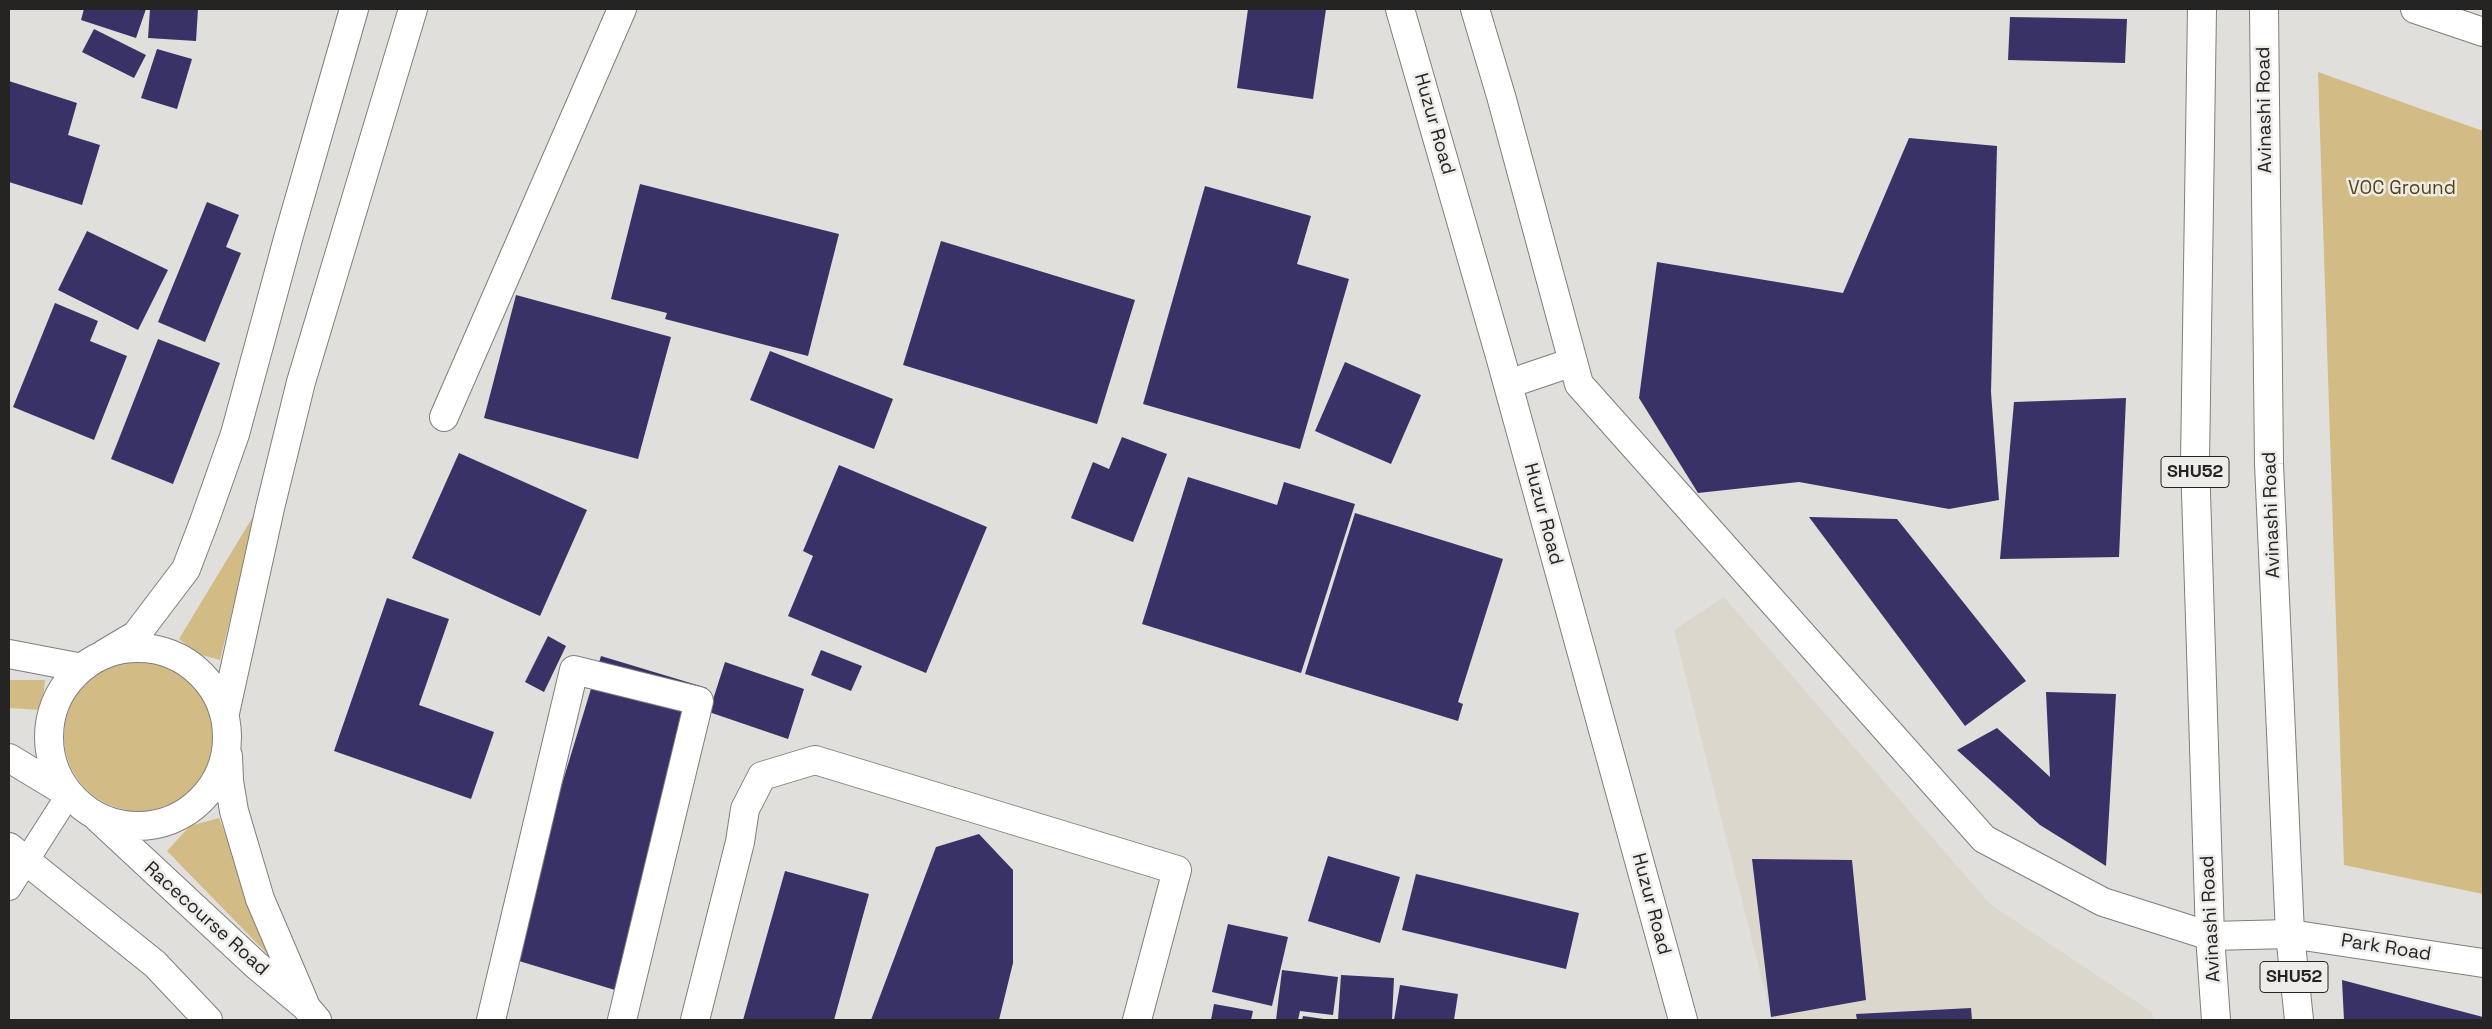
<!DOCTYPE html>
<style>
body{margin:0}
#map{position:relative;width:2492px;height:1029px;overflow:hidden;background:#e1dfdc;font-family:"Space Grotesk",sans-serif}
canvas{display:block}
.frame{position:absolute;inset:0;border:10px solid #252423;pointer-events:none}
</style>
<div id="map">
<canvas width="2492" height="1029"></canvas>
<div class="frame"></div>
</div>
<script>
const g = document.querySelector('canvas').getContext('2d');
g.lineJoin = 'round';
function fillPath(path, color) { g.fillStyle = color; g.fill(path, 'evenodd'); }
const shape = rows => new Path2D(rows.map(r => 'M' + r).join(''));
function strokePath(path, color, width, dash) { g.strokeStyle = color; g.lineWidth = width; g.lineCap = dash ? 'butt' : 'round'; g.setLineDash(dash || []); g.stroke(path); }
function label(font, color, halo, rows, align = 'center') {
  g.font = font + ' "Space Grotesk",sans-serif'; g.lineWidth = 5; g.setLineDash([]); g.textBaseline = 'middle'; g.strokeStyle = halo; g.fillStyle = color; for (const [text, x, y, turn = 0] of rows) {
    g.save(); g.translate(x, y); g.rotate((+turn || 0) * Math.PI / 180); g.textAlign = isNaN(turn) ? turn : align; if (halo) g.strokeText(text, 0, 0); g.fillText(text, 0, 0); g.restore();
  }
}
fillPath(shape([
 [1724,597,1990,904,2152,1012,2153,1020,1772,1020,1674,630]
]), '#dcd7cc');
fillPath(shape([
 [2318,72,2483,131,2483,894,2344,865],
 [257,510,220,660,198,654,179,639],
 '64 736a75 75 0 1 1 150 0a75 75 0 1 1-150 0Z',
 [9,680,45,680,42,710,9,708],
 [219,818,279,966,167,851,190,826]
]), '#d3bb85');
fillPath(shape([
 [84,9,146,9,136,38,81,20],
 [150,9,198,9,196,41,148,38],
 [1248,9,1326,9,1313,99,1237,88],
 [2010,17,2127,19,2125,63,2008,60],
 [94,29,146,55,134,78,82,52],
 [157,49,192,59,177,109,141,98],
 [9,81,77,103,68,135,100,145,82,205,9,182],
 [1909,138,1997,146,1991,392,1999,500,1949,509,1799,482,1698,493,1639,398,1657,262,1843,293],
 [640,184,839,234,808,356,665,319,667,313,611,299],
 [1205,186,1311,216,1297,264,1349,279,1300,449,1143,404],
 [207,202,239,215,226,247,241,253,205,342,158,322],
 [87,231,168,270,138,330,58,290],
 [941,241,1135,300,1097,424,903,365],
 [516,295,671,337,638,459,484,418],
 [55,303,98,321,90,341,127,356,94,440,13,407],
 [158,339,220,363,173,484,111,459],
 [770,351,893,399,874,449,750,400],
 [1345,362,1421,395,1391,464,1315,431],
 [2126,398,2119,557,2000,559,2014,402],
 [1122,437,1167,454,1133,542,1071,518,1093,462,1109,469],
 [459,453,587,510,540,616,412,558],
 [839,465,987,527,926,673,788,616,813,556,803,551],
 [1188,477,1277,505,1284,482,1355,504,1301,673,1142,624],
 [1355,513,1503,559,1458,702,1463,704,1458,721,1305,674],
 [1809,517,1897,519,2026,681,1965,726],
 [387,598,449,619,419,705,494,732,471,799,334,751],
 [548,636,566,646,544,692,525,682],
 [821,650,862,666,851,691,811,675],
 [601,656,707,688,615,990,509,958],
 [725,662,804,689,788,739,709,712],
 [2046,692,2116,694,2106,866,2040,825,1957,750,1997,728,2050,777],
 [979,834,1013,870,1013,963,999,1020,871,1020,936,847],
 [1328,856,1400,877,1380,943,1308,921],
 [1752,859,1852,860,1866,1000,1771,1017],
 [785,871,869,894,834,1020,743,1020],
 [1416,874,1579,913,1566,969,1402,930],
 [1228,924,1288,937,1272,1006,1212,992],
 [1282,970,1338,977,1333,1015,1300,1011,1298,1020,1276,1020],
 [1341,975,1394,978,1392,1020,1338,1020],
 [2342,980,2483,1017,2483,1020,2344,1020],
 [1400,985,1458,994,1454,1020,1394,1020],
 [1214,1004,1253,1011,1251,1020,1211,1020],
 [1971,1008,1972,1020,1857,1020,1856,1014],
 [1303,1016,1324,1019,1324,1020,1302,1020]
]), '#393266');
const lane = shape([
 [9,888,69,794]
]);
const street = shape([
 [2415,9,2483,32],
 [444,417,622,9],
 [9,847,155,964,208,1020],
 [491,1020,574,670,699,701,622,1020],
 [695,1020,740,842,745,809,762,776,815,760,1177,870,1137,1020]
]);
const secondary = shape([
 [1400,9,1500,356,1683,1020],
 [1475,9,1501,96,1579,384,1984,839,2103,902,2210,936,2290,934,2483,963],
 [1508,384,1573,362],
 '49 737a89 89 0 1 1 178 0a89 89 0 1 1-178 0Z',
 [9,654,77,667],
 [104,654,136,635,186,569,205,519,235,434,289,235,354,9],
 [225,713,270,508,301,382,413,9],
 [228,756,229,781,234,811,260,899,304,1002],
 [9,758,67,793],
 [98,818,256,965,305,1006,317,1020]
]);
const primary = shape([
 [2202,9,2195,461,2210,936,2216,1020],
 [2264,9,2269,464,2290,934,2299,1020]
]);
strokePath(lane, '#807e7b', 26);
strokePath(street, '#807e7b', 30);
strokePath(secondary, '#807e7b', 30);
strokePath(primary, '#807e7b', 30);
strokePath(lane, '#fff', 24);
strokePath(street, '#fff', 28);
strokePath(secondary, '#fff', 28);
strokePath(primary, '#fff', 28);
for (const [x, y, w] of [
 [2195,472,68],
 [2294,977,68]
]) { const box = new Path2D(); box.roundRect(x - w / 2, y - 15.5, w, 31, 4); g.fillStyle = '#eeece9'; g.fill(box); strokePath(box, '#252423', 1); }
label('bold 18px', '#252423', null, [
 ["SHU52",2195,472],
 ["SHU52",2294,977]
]);
label('19px', '#252423', '#eeece9', [
 ["Avinashi Road",2265,110,-91],
 ["Huzur Road",1434,124,74],
 ["Huzur Road",1543,514,75],
 ["Avinashi Road",2272,515,-92],
 ["Huzur Road",1651,904,75],
 ["Racecourse Road",206,919,42],
 ["Avinashi Road",2211,919,-93],
 ["Park Road",2386,948,9]
]);
label('19px', '#584412', '#eeece9', [
 ["VOC Ground",2402,189]
]);
</script>
